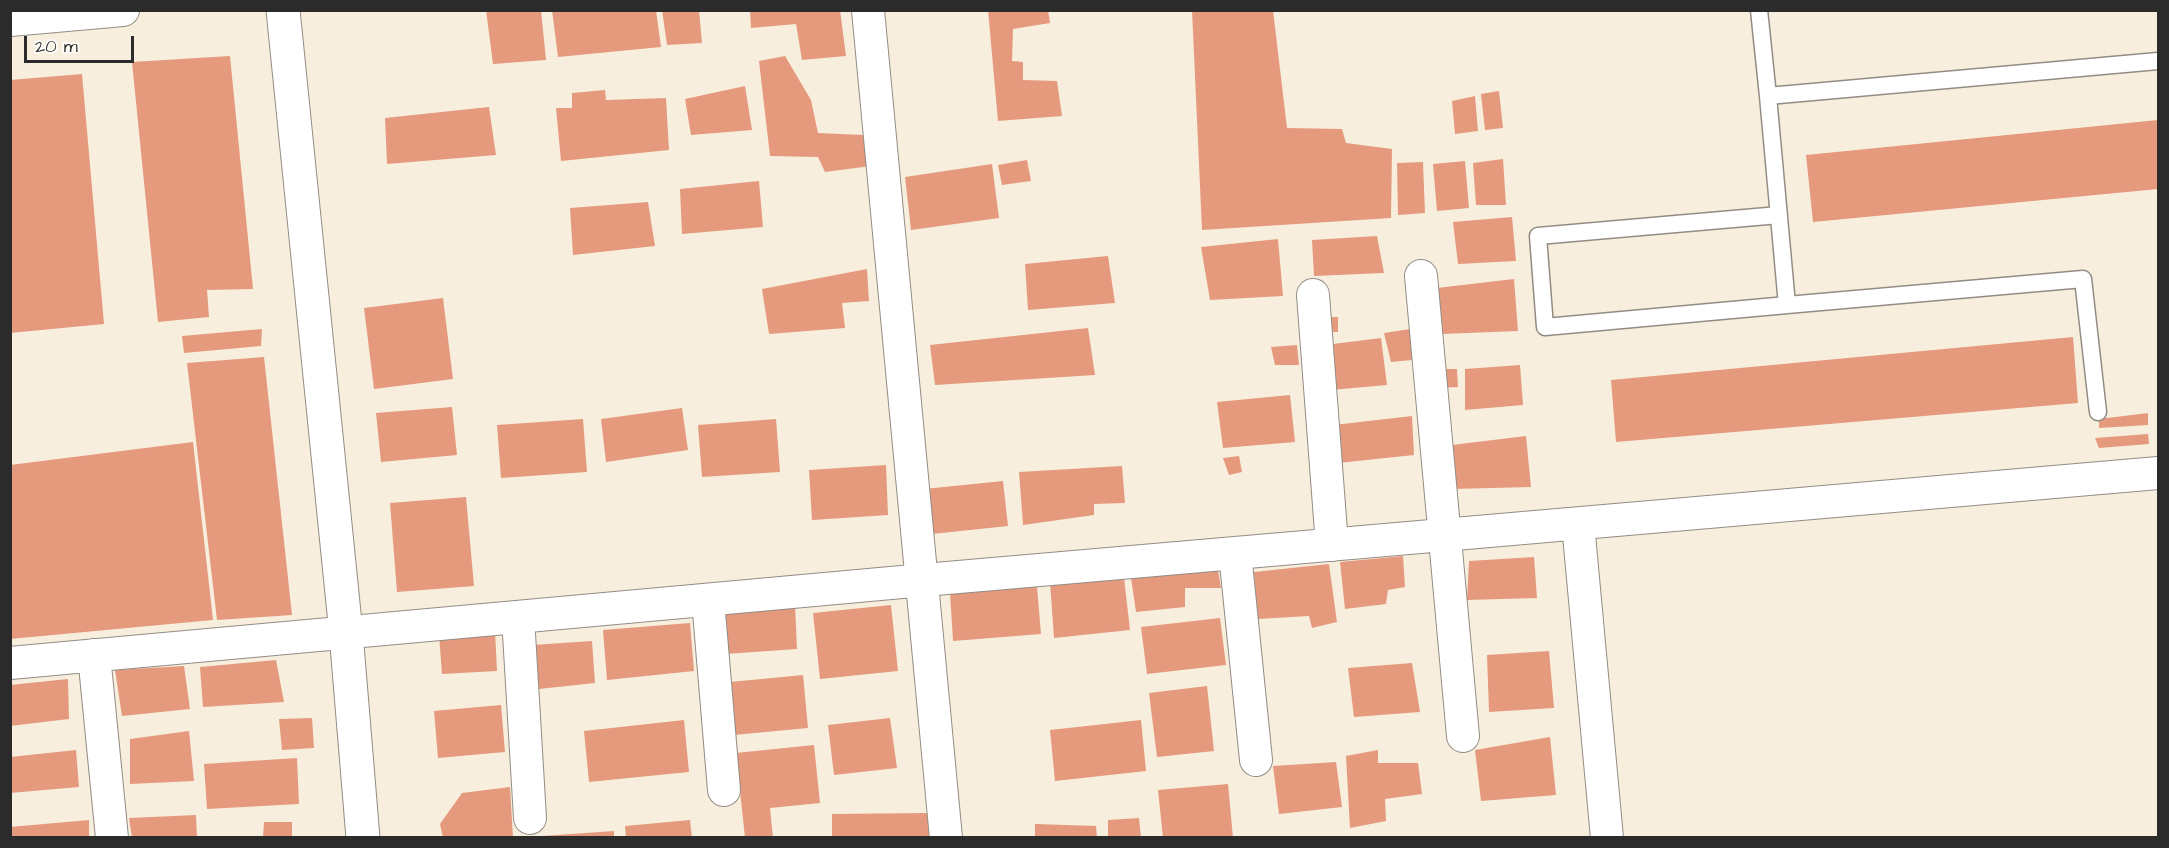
<!DOCTYPE html>
<style>
body{margin:0}
#map{position:relative;width:2169px;height:848px;overflow:hidden;background:#f8eedd;font-family:"Architects Daughter",sans-serif}
canvas{display:block}
.frame{position:absolute;inset:0;border:12px solid #2b2b2b;pointer-events:none}
.scale{position:absolute;left:24px;top:36px;width:110px;height:27px;box-sizing:border-box;border:3px solid #2b2b2b;border-top:0;padding-left:8px;font-size:18px;line-height:21px;white-space:nowrap;color:#2b2b2b;-webkit-text-stroke:4px #fdfcf7;paint-order:stroke}
</style>
<div id="map">
<canvas width="2169" height="848"></canvas>
<div class="frame"></div>
<div class="scale">20 m</div>
</div>
<script>
const g = document.querySelector('canvas').getContext('2d');
g.lineJoin = 'round';
function fillPath(path, color) { g.fillStyle = color; g.fill(path, 'evenodd'); }
const shape = rows => new Path2D(rows.map(r => 'M' + r).join(''));
function strokePath(path, color, width, dash) { g.strokeStyle = color; g.lineWidth = width; g.lineCap = dash ? 'butt' : 'round'; g.setLineDash(dash || []); g.stroke(path); }
fillPath(shape([
 [486,10,541,10,546,60,493,64],
 [552,10,656,10,661,47,558,57],
 [662,10,699,10,702,43,667,45],
 [750,10,840,10,846,56,802,60,796,24,751,28],
 [988,10,1048,10,1050,23,1013,29,1012,61,1023,62,1023,80,1057,81,1062,116,998,121],
 [1192,10,1273,10,1287,128,1342,129,1346,143,1392,149,1391,218,1202,230],
 [230,56,253,289,207,290,209,317,158,322,132,62],
 [785,56,811,100,818,133,864,135,871,166,825,172,818,157,770,156,759,61],
 [82,74,104,324,10,333,10,80],
 [745,86,752,130,691,135,685,99],
 [605,90,606,100,666,98,669,150,561,161,556,108,572,108,572,93],
 [1499,91,1503,128,1485,130,1481,94],
 [1475,96,1478,131,1455,134,1452,101],
 [489,107,496,155,387,164,385,118],
 [2158,120,2158,189,1813,222,1806,155],
 [1503,159,1506,205,1476,205,1473,163],
 [1027,160,1031,181,1002,185,998,165],
 [1465,161,1469,208,1437,211,1433,164],
 [1423,162,1425,213,1398,215,1397,163],
 [992,164,999,218,911,230,905,177],
 [759,181,763,227,682,234,680,189],
 [648,202,655,246,573,255,570,208],
 [1512,217,1516,261,1458,264,1453,222],
 [1377,236,1384,273,1314,276,1312,240],
 [1278,239,1283,296,1210,300,1201,247],
 [1108,256,1115,303,1028,310,1025,264],
 [867,269,869,301,842,303,845,328,769,334,762,289],
 [1514,279,1518,331,1442,334,1437,288],
 [443,298,453,379,374,389,364,308],
 [1320,317,1338,317,1338,332,1321,332],
 [1088,328,1095,375,935,385,930,345],
 [262,329,261,346,184,353,182,336],
 [1410,329,1412,360,1391,362,1384,333],
 [2073,337,2078,403,1616,442,1611,380],
 [1381,338,1387,385,1331,390,1325,345],
 [1297,345,1299,365,1275,365,1271,347],
 [264,357,292,615,217,620,187,363],
 [1520,365,1523,405,1465,410,1465,369],
 [1439,369,1457,369,1458,387,1438,388],
 [1290,395,1295,442,1223,448,1217,402],
 [452,407,457,455,381,462,376,413],
 [682,408,688,450,606,462,601,419],
 [2148,413,2148,425,2099,428,2099,419],
 [1412,416,1414,455,1338,463,1334,425],
 [583,419,587,472,501,478,497,425],
 [776,419,780,472,702,477,698,425],
 [2148,434,2149,444,2099,448,2095,438],
 [1526,436,1531,487,1452,489,1452,445],
 [193,442,213,620,10,639,10,465],
 [1239,456,1242,472,1229,475,1223,458],
 [886,465,888,515,812,520,809,470],
 [1122,466,1125,503,1094,504,1094,515,1023,525,1019,472],
 [1003,481,1008,526,932,534,924,489],
 [466,497,474,586,397,592,390,503],
 [1403,556,1405,587,1388,590,1386,604,1345,609,1340,562],
 [1534,557,1537,598,1467,600,1469,561],
 [1329,564,1337,622,1312,628,1309,616,1258,619,1254,572],
 [1218,570,1221,588,1185,588,1185,607,1136,612,1131,578],
 [1124,578,1130,630,1054,638,1050,582],
 [1037,587,1041,634,953,641,950,593],
 [795,604,797,649,725,654,722,609],
 [891,605,898,671,820,679,813,613],
 [1220,618,1226,665,1147,674,1141,627],
 [690,623,694,671,607,680,603,630],
 [495,631,497,671,442,674,439,635],
 [592,641,595,683,539,689,532,645],
 [1549,651,1554,708,1489,712,1487,655],
 [276,660,284,702,203,707,200,667],
 [1412,663,1420,712,1354,717,1348,668],
 [184,666,190,709,122,716,115,670],
 [803,675,808,728,734,735,730,682],
 [68,679,69,719,10,726,10,685],
 [1207,686,1214,751,1157,757,1149,693],
 [501,705,505,752,438,758,434,711],
 [312,718,314,748,282,750,279,719],
 [890,718,897,768,834,775,828,725],
 [684,720,689,772,589,782,584,731],
 [1141,720,1146,771,1055,781,1050,730],
 [189,731,194,781,130,784,130,739],
 [1550,737,1556,795,1481,801,1475,750],
 [814,745,820,803,770,808,773,838,745,838,736,753],
 [76,750,79,787,10,793,10,757],
 [1378,750,1378,763,1418,763,1422,794,1385,799,1386,821,1350,828,1346,756],
 [297,758,299,804,207,809,204,764],
 [1336,762,1342,807,1279,814,1273,766],
 [1228,784,1233,838,1163,838,1158,790],
 [510,787,513,838,443,838,440,824,462,793],
 [928,813,929,838,832,838,832,814],
 [196,815,197,838,132,838,129,818],
 [1139,818,1141,838,1108,838,1108,820],
 [89,820,89,838,10,838,10,827],
 [690,820,692,838,626,838,625,826],
 [264,822,292,822,292,838,263,838],
 [1035,824,1096,826,1097,838,1035,838],
 [614,831,614,838,542,838,542,836]
]), '#e59a7e');
const service = shape([
 [1759,10,1768,96,2158,61],
 [1768,96,1787,305,2083,279,2098,412],
 [1779,215,1538,236,1545,327,1787,305]
]);
const minor = shape([
 [868,10,946,838],
 [10,20,123,10],
 [1421,276,1463,736],
 [1313,295,1332,545],
 [1578,524,1607,838],
 [1235,553,1256,760],
 [708,600,724,790],
 [518,617,530,818],
 [94,655,112,838],
 [10,663,924,580,2158,473]
]);
const tertiary = shape([
 [283,10,346,633,363,838]
]);
strokePath(service, '#928c84', 19);
strokePath(minor, '#928c84', 34);
strokePath(tertiary, '#928c84', 35);
strokePath(service, '#fff', 16);
strokePath(minor, '#fff', 32);
strokePath(tertiary, '#fff', 33);
</script>
